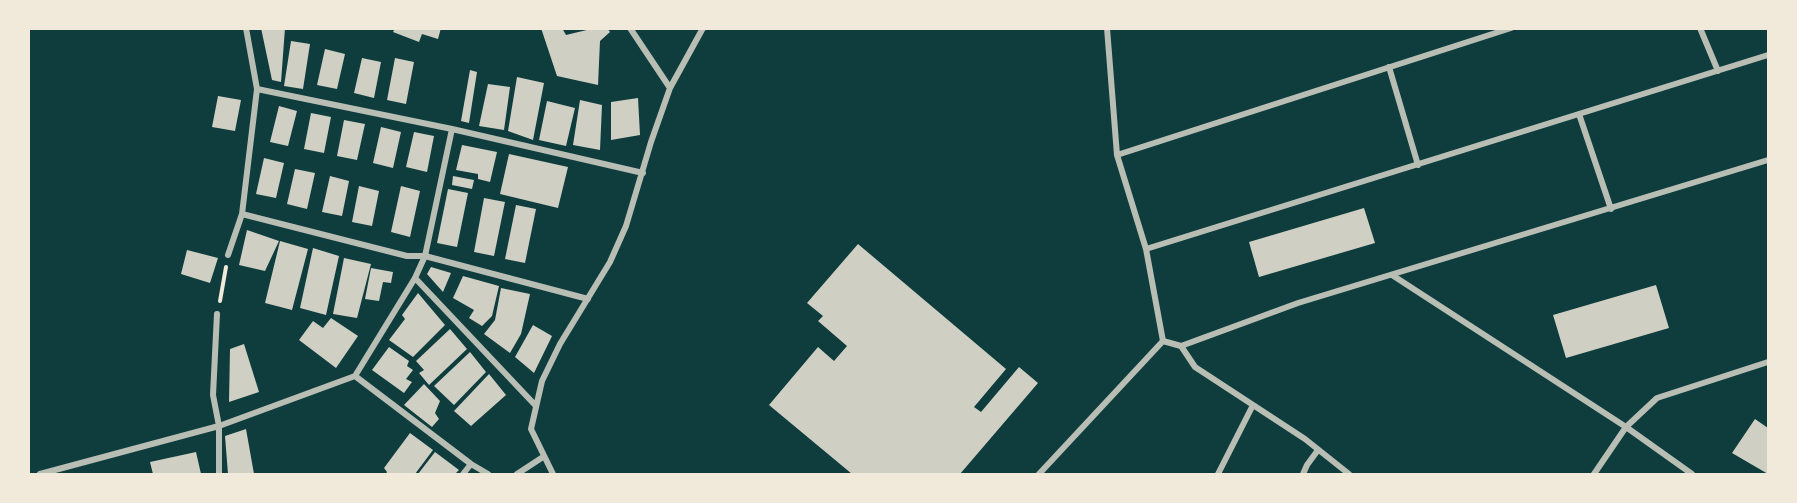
<!DOCTYPE html>
<style>
body{margin:0}
#map{position:relative;width:1797px;height:503px;overflow:hidden;background:#0f3d3e;font-family:Rubik,sans-serif}
canvas{display:block}
.frame{position:absolute;inset:0;border:30px solid #f1e9da;pointer-events:none}
</style>
<div id="map">
<canvas width="1797" height="503"></canvas>
<div class="frame"></div>
</div>
<script>
const g = document.querySelector('canvas').getContext('2d');
g.lineJoin = 'round';
function fillPath(path, color) { g.fillStyle = color; g.fill(path, 'evenodd'); }
const shape = rows => new Path2D(rows.map(r => 'M' + r).join(''));
function strokePath(path, color, width, dash) { g.strokeStyle = color; g.lineWidth = width; g.lineCap = dash ? 'butt' : 'round'; g.setLineDash(dash || []); g.stroke(path); }
fillPath(shape([
 [261,28,285,28,281,82,272,80],
 [395,28,441,28,438,39,422,34,419,42,393,32],
 [541,28,562,28,566,35,595,28,607,28,610,32,600,41,598,85,557,76],
 [291,41,310,44,303,89,284,86],
 [325,49,345,54,337,89,317,85],
 [362,58,381,62,374,98,354,93],
 [395,58,414,62,406,104,387,100],
 [470,70,477,72,469,123,461,121],
 [517,77,544,83,533,140,508,131],
 [488,84,510,87,504,130,479,126],
 [218,96,241,100,235,131,212,127],
 [638,98,640,135,611,140,611,102],
 [580,100,602,105,600,150,573,145],
 [547,101,575,108,566,146,539,140],
 [279,106,297,111,288,146,270,142],
 [311,113,331,117,324,153,304,149],
 [344,120,365,124,357,160,337,156],
 [381,127,401,132,393,168,373,163],
 [414,132,434,136,427,172,406,167],
 [462,145,497,152,490,182,478,179,478,174,456,170],
 [509,154,568,167,558,208,500,194],
 [264,158,284,163,276,198,256,194],
 [295,169,315,173,307,209,287,204],
 [330,176,349,181,342,216,322,212],
 [453,176,474,180,472,189,452,185],
 [359,186,379,191,372,226,352,222],
 [401,186,420,191,410,237,391,232],
 [448,189,468,193,457,247,437,243],
 [484,198,505,202,494,256,474,252],
 [516,205,536,209,525,263,505,259],
 [1364,208,1375,243,1259,277,1249,242],
 [247,230,279,241,265,271,239,265],
 [280,241,308,249,292,310,265,303],
 [858,244,1006,369,974,407,981,412,1019,367,1038,383,960,474,852,474,769,405,818,347,834,361,847,346,818,321,823,316,807,303],
 [313,248,339,256,326,315,300,308],
 [187,250,218,258,210,283,181,274],
 [344,258,371,264,357,318,333,314],
 [431,267,451,273,443,292,427,274],
 [371,268,393,272,391,283,383,282,379,301,365,299],
 [463,276,499,286,492,316,482,326,469,318,474,310,453,298],
 [1656,285,1669,328,1566,358,1553,315],
 [501,288,530,294,521,334,510,353,484,334,495,320],
 [418,293,445,325,413,357,389,340,405,319,402,315],
 [331,318,358,336,336,368,299,340,313,321,323,328],
 [533,325,552,336,534,373,515,357],
 [450,329,467,349,429,385,419,373,424,370,416,361],
 [244,344,259,392,229,402,230,349],
 [389,347,409,361,407,366,413,370,406,379,412,382,404,393,372,370],
 [470,352,486,372,454,405,434,386],
 [489,374,506,395,471,426,454,411],
 [424,384,440,401,435,413,439,419,432,427,404,405],
 [1755,419,1768,428,1768,474,1732,453],
 [246,429,254,474,228,474,225,436],
 [410,433,433,450,415,474,386,474,387,472,384,468],
 [196,452,201,474,153,474,150,462],
 [435,452,459,470,455,474,418,474]
]), '#cfcfc3');
strokePath(shape([
 [220,301,226,267]
]), '#f1e9da', 4);
strokePath(shape([
 [246,28,257,89,242,214,407,256,425,256,588,299],
 [630,28,670,88],
 [1107,28,1117,155,1146,249,1163,341,1181,346,1195,367,1305,439,1349,474],
 [1700,28,1718,71],
 [1389,67,1418,165],
 [257,89,452,129,643,173],
 [1579,114,1611,209],
 [1117,155,1511,28],
 [1146,249,1768,55],
 [228,255,242,214],
 [1392,275,1626,427,1692,474],
 [415,278,536,406],
 [217,314,213,395,219,426,219,474],
 [1181,346,1298,303,1768,160],
 [355,376,471,464,488,474],
 [40,474,219,426,355,376,415,278,425,256,452,129],
 [463,474,471,464],
 [517,474,543,457],
 [553,474,531,429,542,381,560,344,610,262,626,226,651,142,670,88,703,28],
 [1039,474,1163,341],
 [1218,474,1253,405],
 [1303,474,1307,465,1318,450],
 [1594,474,1626,427,1657,398,1768,362]
]), '#b8beb3', 6);
</script>
